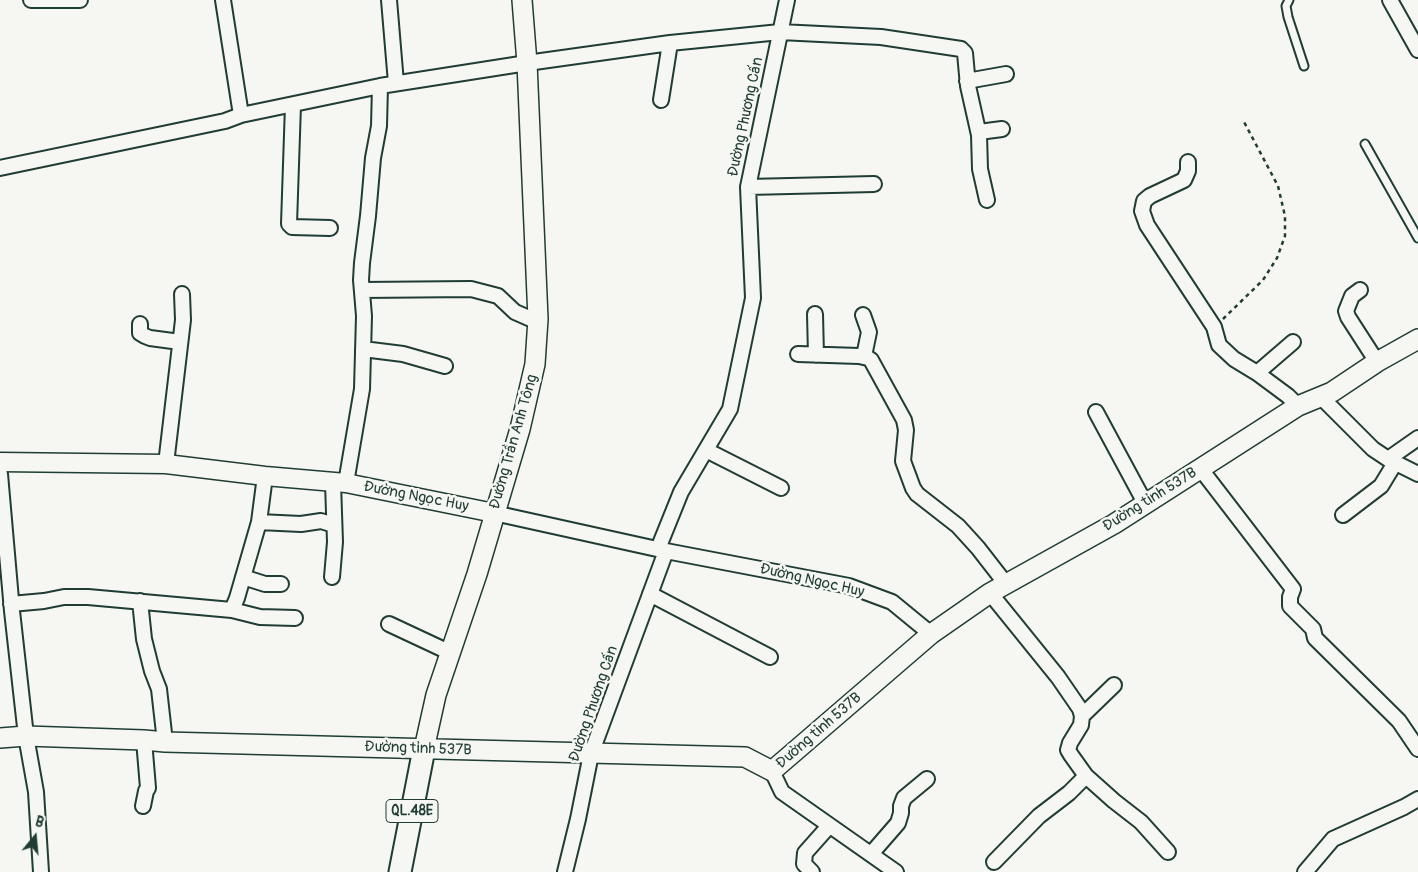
<!DOCTYPE html>
<meta charset="utf-8">
<style>
body{margin:0}
#map{position:relative;width:1418px;height:872px;overflow:hidden;background:#f6f6f2;font-family:Pangolin,sans-serif}
canvas{display:block}
.north{position:absolute;left:10px;top:812px;width:50px;height:50px;-webkit-text-stroke:4px #f6f6f2;paint-order:stroke;rotate:17deg;font-size:14px;font-weight:700;line-height:20px;text-align:center;color:#1f3d34}
.north::after{content:'';display:block;margin:auto;width:18px;height:22px;background:#1f3d34;clip-path:polygon(50% 0,100% 100%,50% 72%,0 100%)}
</style>
<div id="map">
<canvas width="1418" height="872"></canvas>
<div class="north">B</div>
</div>
<script>
const g = document.querySelector('canvas').getContext('2d');
g.lineJoin = 'round';
const shape = rows => new Path2D(rows.map(r => 'M' + r).join(''));
function strokePath(path, color, width, dash) { g.strokeStyle = color; g.lineWidth = width; g.lineCap = dash ? 'butt' : 'round'; g.setLineDash(dash || []); g.stroke(path); }
function label(font, color, halo, rows, align = 'center') {
  g.font = font + ' Pangolin,sans-serif'; g.lineWidth = 5; g.setLineDash([]); g.textBaseline = 'middle'; g.strokeStyle = halo; g.fillStyle = color; for (const [text, x, y, turn = 0] of rows) {
    g.save(); g.translate(x, y); g.rotate((+turn || 0) * Math.PI / 180); g.textAlign = isNaN(turn) ? turn : align; if (halo) g.strokeText(text, 0, 0); g.fillText(text, 0, 0); g.restore();
  }
}
const service = shape([
 [1289,0,1286,6,1288,17,1304,66],
 [1365,144,1418,238]
]);
const minor = shape([
 [31,0,80,0],
 [223,0,241,115],
 [389,0,396,83],
 [1390,0,1418,50],
 [967,81,1006,74],
 [661,100,670,43],
 [293,105,289,224,292,227,330,228],
 [979,132,1002,129],
 [1188,162,1188,171,1184,180,1150,196,1144,201,1142,211,1147,225,1214,327,1219,345,1234,359,1257,373,1288,396,1298,406],
 [0,168,225,121,241,115,380,86,527,63,670,43,780,32,881,37,961,49,965,53,968,86,979,135,980,169,987,200],
 [748,187,874,184],
 [362,290,471,289,498,296,515,312,531,319,538,319],
 [1360,290,1352,296,1346,311,1348,317,1377,362],
 [815,314,816,355],
 [863,315,869,332,864,356],
 [140,324,140,333,145,336,150,338,180,342],
 [363,349,403,354,445,366],
 [798,354,859,356,868,358,871,360,904,420,906,430,903,461,913,488,917,494,958,526,978,548,1006,584],
 [1257,373,1293,342],
 [1321,397,1373,449,1388,459,1418,474],
 [1096,412,1145,503],
 [706,450,781,488],
 [1388,459,1418,438],
 [166,464,183,320,182,294],
 [1200,468,1293,589,1290,597,1290,606,1313,629,1315,638,1399,721,1418,749],
 [0,474,12,611,26,736,36,792,41,872],
 [346,483,362,389,364,316,361,280,362,263,368,216,373,158,379,126,380,86],
 [494,513,666,551,849,586,892,602,931,634],
 [1343,515,1381,486,1395,463],
 [259,522,301,524,321,521,334,525],
 [658,549,681,492,730,409,753,298,748,187,787,0],
 [243,577,265,584,281,584],
 [332,577,335,542,333,483],
 [990,593,1058,677,1080,709,1082,716,1081,725,1070,743,1068,750,1071,755,1086,776,1114,801,1141,822,1168,852],
 [650,594,770,657],
 [140,601,144,639,152,671,159,689,165,742],
 [11,604,44,601,64,597,88,597,232,610,260,617,295,618],
 [232,610,237,598,259,522,265,476],
 [389,624,451,653],
 [1082,716,1114,685],
 [772,771,782,792,896,872],
 [143,806,146,791,148,788,144,740],
 [871,854,898,823,901,813,901,806,904,798,927,779],
 [994,862,1039,816,1069,793,1086,776],
 [565,872,578,819,591,754,666,551],
 [812,872,804,864,805,853,829,826],
 [1305,872,1333,839,1404,807,1418,799]
]);
const tertiary = shape([
 [0,462,166,464,265,476,346,483,494,513]
]);
const secondary = shape([
 [0,738,26,736,144,740,165,742,745,757,772,771,931,634,990,593,1114,524,1298,406,1332,392,1377,362,1418,339],
 [424,749,436,695,477,574,520,429,535,364,538,319,527,63,522,0]
]);
const primary = shape([
 [400,872,424,749]
]);
strokePath(service, '#1f3d34', 11);
strokePath(minor, '#1f3d34', 18);
strokePath(tertiary, '#1f3d34', 21);
strokePath(secondary, '#1f3d34', 22);
strokePath(primary, '#1f3d34', 25);
strokePath(shape([
 [1223,319,1263,280,1277,258,1285,236,1285,216,1278,186,1243,120]
]), '#1f3d34', 2.5, [4, 4]);
strokePath(service, '#f6f6f2', 7);
strokePath(minor, '#f6f6f2', 14);
strokePath(tertiary, '#f6f6f2', 18);
strokePath(secondary, '#f6f6f2', 19);
strokePath(primary, '#f6f6f2', 21);
for (const [x, y, w] of [
 [412,811,52]
]) { const box = new Path2D(); box.roundRect(x - w / 2, y - 11.5, w, 23, 4); g.fillStyle = '#f6f6f2'; g.fill(box); strokePath(box, '#1f3d34', 1); }
label('bold 14px', '#1f3d34', null, [
 ["QL.48E",412,811]
]);
label('15px', '#1f3d34', '#f6f6f2', [
 ["Đường Phương Cấn",746,117,-78],
 ["Đường Trần Anh Tông",514,442,-74],
 ["Đường Ngọc Huy",416,497,11],
 ["Đường tỉnh 537B",1150,500,-32],
 ["Đường Ngọc Huy",812,581,13],
 ["Đường Phương Cấn",594,704,-71],
 ["Đường tỉnh 537B",819,731,-41],
 ["Đường tỉnh 537B",418,749,2]
]);
</script>
